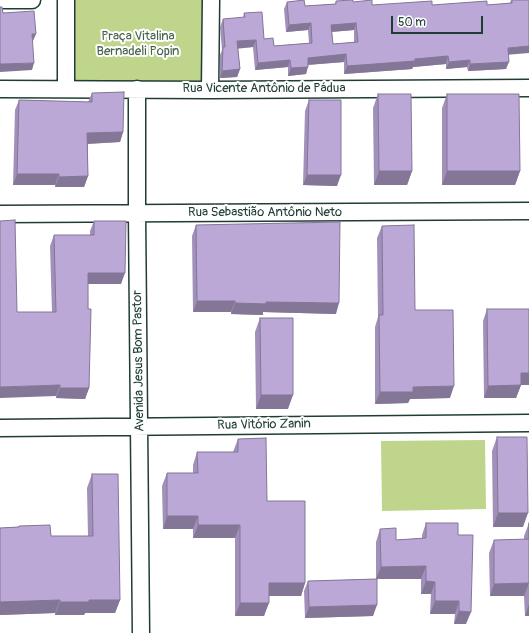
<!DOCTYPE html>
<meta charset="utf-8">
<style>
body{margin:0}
#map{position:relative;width:529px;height:633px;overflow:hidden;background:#fff;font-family:Pangolin,sans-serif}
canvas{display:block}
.scale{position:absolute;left:391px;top:16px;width:92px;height:18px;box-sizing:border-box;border:2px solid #1f3d34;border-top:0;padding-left:5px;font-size:12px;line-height:14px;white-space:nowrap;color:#1f3d34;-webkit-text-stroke:3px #fff;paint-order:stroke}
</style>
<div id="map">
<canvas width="529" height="633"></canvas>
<div class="scale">50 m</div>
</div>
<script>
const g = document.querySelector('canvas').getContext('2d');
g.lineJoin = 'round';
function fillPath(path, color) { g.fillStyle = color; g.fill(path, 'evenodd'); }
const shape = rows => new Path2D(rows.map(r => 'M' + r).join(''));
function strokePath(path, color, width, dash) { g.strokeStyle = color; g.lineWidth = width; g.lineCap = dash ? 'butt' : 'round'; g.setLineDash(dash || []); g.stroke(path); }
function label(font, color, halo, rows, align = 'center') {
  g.font = font + ' Pangolin,sans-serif'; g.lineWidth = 4; g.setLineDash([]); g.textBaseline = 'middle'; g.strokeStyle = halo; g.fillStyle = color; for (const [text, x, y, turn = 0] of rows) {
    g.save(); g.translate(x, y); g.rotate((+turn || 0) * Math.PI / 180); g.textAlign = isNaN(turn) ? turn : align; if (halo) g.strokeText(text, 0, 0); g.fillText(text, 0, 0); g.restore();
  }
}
fillPath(shape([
 [66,0,211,0,210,90,66,88],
 [485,440,486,509,382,511,381,441]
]), '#bed58b');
const minor = shape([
 [0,0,32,0],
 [66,88,66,0],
 [0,89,210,90,529,88],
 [137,89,137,214,141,633],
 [210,90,211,0],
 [0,214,529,211],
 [0,428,529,423]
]);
strokePath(minor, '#1f3d34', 19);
strokePath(minor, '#fff', 16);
fillPath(shape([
 [511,0,529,0,508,55,506,69,468,71,467,67,446,69,446,64,413,67,412,69,344,74,344,62,308,65,306,74,288,76,288,67,255,70,253,47,238,48,240,69,237,77,220,78,220,55,222,50,220,27,223,19,243,18,244,13,264,39,274,46,309,43,308,30,286,32,284,9,287,2,305,6,335,4,336,1,353,2,372,5,487,5,510,3],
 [354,30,354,42,333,44,332,32],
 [92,93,123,132,120,142,88,144,88,176,84,187,55,187,55,185,13,185,15,110,19,100,88,102],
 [378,94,412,171,407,185,374,185,373,108],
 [447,94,520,171,515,185,442,185,442,108],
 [309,100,337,186,303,185,305,111],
 [94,221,121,284,88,284,89,388,85,399,56,398,56,396,17,312,52,312,50,246,54,235,90,235,90,231],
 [196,225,336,314,263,312,263,315,231,314,231,312,193,312,192,236],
 [382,226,415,310,450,398,410,399,408,403,375,404,375,327,378,317,377,238],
 [529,308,529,385,521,385,516,398,484,398,483,321,487,309,529,309],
 [260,318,288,409,256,409,255,332],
 [497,437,523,527,493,527,492,451],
 [238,439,305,583,301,596,269,596,264,616,235,616,235,538,193,538,193,529,163,529,162,486,167,473,193,473,193,465,197,452,233,452],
 [92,474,120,600,115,613,85,613,84,615,55,615,55,613,0,615,0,528,18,527,19,526,51,536,88,536,87,488],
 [426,523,458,535,466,624,454,624,455,614,430,614,431,594,421,594,421,579,377,579,373,616,305,618,304,591,308,581,376,579,376,542,380,529,396,540,422,538,422,535],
 [529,523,529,616,525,616,524,596,490,596,489,553,494,540,524,540,524,536]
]), '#a190b9');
fillPath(shape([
 [311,23,308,30,286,32,289,25],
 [356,23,354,30,329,32,331,25],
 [32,34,36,34,33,41,30,41],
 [256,40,253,47,235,49,237,41],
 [529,46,529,53,505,55,508,48],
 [346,54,344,62,305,65,308,58],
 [448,56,446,64,413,67,412,69,344,74,347,66],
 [290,60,288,67,255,70,258,63],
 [470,60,467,67,446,69,449,62],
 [509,62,506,69,468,71,470,64],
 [34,63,32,70,0,72,0,64],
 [308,67,306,74,288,76,291,68],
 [240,69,237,77,220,78,222,71],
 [123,132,120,142,83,144,87,133],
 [379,171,412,171,407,185,374,185],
 [447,171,520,171,515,185,442,185],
 [17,174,59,174,55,185,13,185],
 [307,175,341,175,337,186,303,185],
 [88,176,84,187,55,187,59,177],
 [88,273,125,273,121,284,84,284],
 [197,301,235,301,231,312,193,312],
 [266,302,339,303,336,314,263,312,263,315,231,314,235,303],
 [521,373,529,373,529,385,516,385],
 [60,385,56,396,0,398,0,387],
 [521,385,516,398,484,398,488,386],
 [454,386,450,398,410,399,408,403,375,404,380,392,413,387],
 [60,388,89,388,85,399,56,398],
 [261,395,293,395,288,409,256,409],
 [498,513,528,513,523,527,493,527],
 [167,516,198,516,193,529,163,529],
 [198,525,240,525,235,538,193,538],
 [426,566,421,579,376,579,381,567],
 [426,581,435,582,431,594,421,594],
 [269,583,305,583,301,596,264,596],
 [529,583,524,596,490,596,494,584],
 [60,600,55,613,0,615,0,602],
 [89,600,120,600,115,613,85,613,84,615,55,615,60,602],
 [435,601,459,601,455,614,430,614],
 [240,603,269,603,264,616,235,616],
 [529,604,529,616,525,616],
 [377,605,373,616,305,618,309,607],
 [459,611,471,612,466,624,454,624]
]), '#837696');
const building = shape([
 [304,0,305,6,336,4,336,1,351,0,353,0,353,2,372,0,372,5,432,1,432,5,487,1,487,5,512,3,512,0,529,0,529,46,508,48,509,62,470,64,470,60,449,62,448,56,415,59,415,61,347,66,346,54,308,58,308,67,291,68,290,60,258,63,256,40,237,41,240,69,222,71,223,47,225,47,223,19,245,17,244,13,262,12,264,39,273,38,274,46,312,43,311,23,289,25,287,2,304,0],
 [356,23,358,42,333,44,331,25,356,23],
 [0,7,2,7,3,13,34,11,36,34,32,34,34,63,0,64,0,7],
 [124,92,123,132,87,133,88,176,59,177,59,174,17,174,19,100,92,102,92,93,124,92],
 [378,94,411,94,412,171,379,171,378,94],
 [447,94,519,94,520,171,447,171,447,94],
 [309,100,341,100,341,175,307,175,309,100],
 [15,220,17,312,56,312,54,235,94,235,94,221,126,221,125,273,88,273,88,309,91,309,89,388,60,388,60,385,0,387,0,221,15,220],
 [340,222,339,303,266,302,266,304,235,303,235,301,197,301,196,225,340,222],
 [414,225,415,310,453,310,454,386,413,387,413,392,380,392,379,315,383,315,382,226,414,225],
 [487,309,529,309,529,373,521,373,521,385,488,386,487,309],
 [260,318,293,318,293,395,261,395,260,318],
 [497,437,527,437,528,513,498,513,497,437],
 [266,438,267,501,305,501,305,583,269,583,269,603,240,603,240,525,198,525,198,516,167,516,167,473,198,473,197,452,238,452,238,439,266,438],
 [92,474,118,474,120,600,89,600,89,602,60,602,60,600,0,602,0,528,19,527,19,526,50,525,51,536,93,536,92,474],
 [426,523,458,523,458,535,473,535,471,612,459,611,459,601,435,601,435,582,426,581,426,566,381,567,380,529,396,528,396,540,426,538,426,523],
 [529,523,529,583,494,584,494,540,529,539,529,523],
 [377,579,377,605,309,607,308,581,377,579]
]);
fillPath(building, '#bba8d7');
strokePath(building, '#837696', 1);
label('13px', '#47634a', '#fff', [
 ["Praça Vitalina",138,37],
 ["Bernadeli Popin",138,52]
]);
label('13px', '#1f3d34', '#fff', [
 ["Rua Vicente Antônio de Pádua",264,89],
 ["Rua Sebastião Antônio Neto",265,213],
 ["Avenida Jesus Bom Pastor",139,361,-91],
 ["Rua Vitório Zanin",264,425,-1]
]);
</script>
